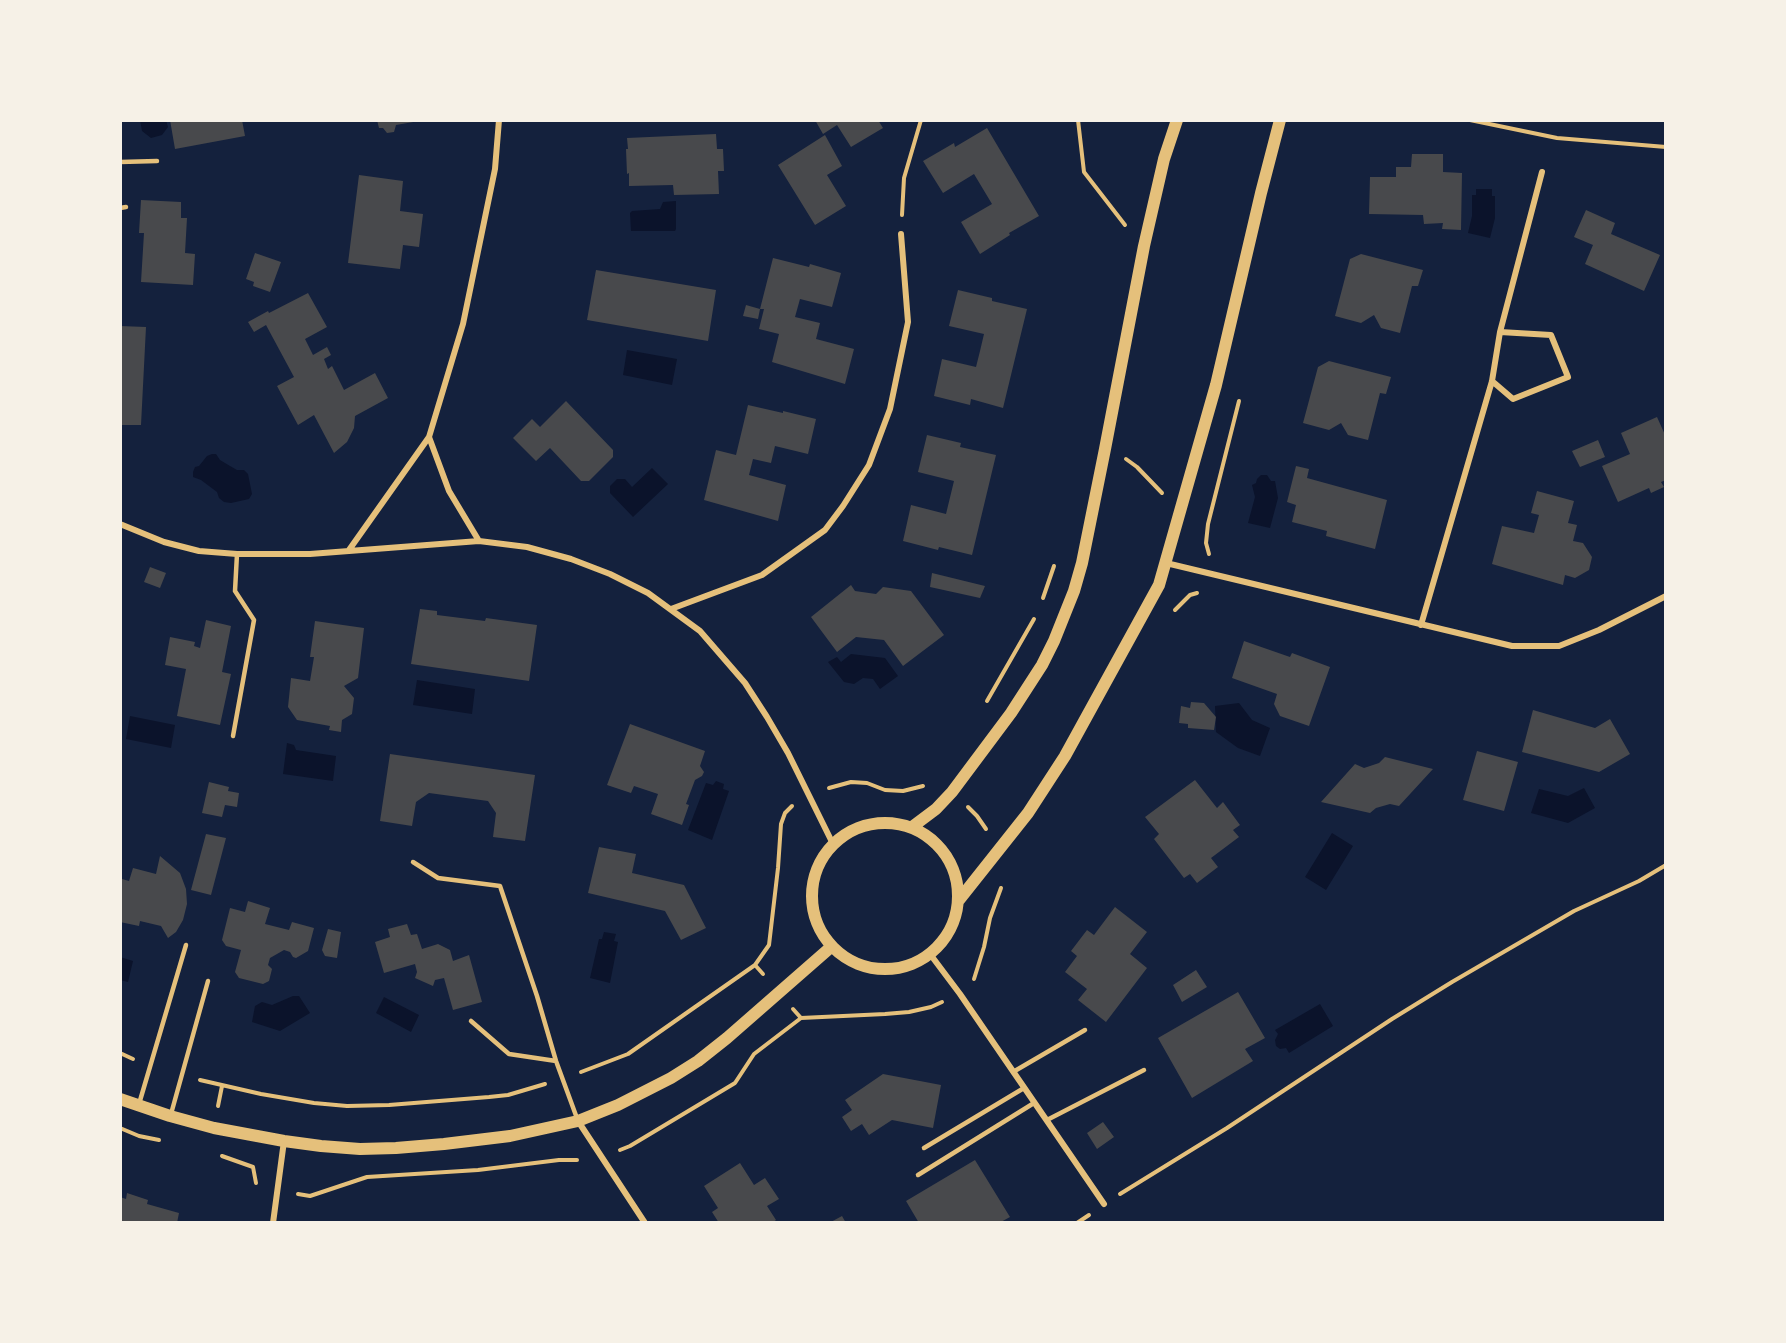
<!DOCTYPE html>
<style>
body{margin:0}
#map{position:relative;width:1786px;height:1343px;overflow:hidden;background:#14213d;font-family:Helvetica,sans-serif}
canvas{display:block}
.frame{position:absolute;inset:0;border:122px solid #f6f1e7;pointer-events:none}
</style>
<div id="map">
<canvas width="1786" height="1343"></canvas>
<div class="frame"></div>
</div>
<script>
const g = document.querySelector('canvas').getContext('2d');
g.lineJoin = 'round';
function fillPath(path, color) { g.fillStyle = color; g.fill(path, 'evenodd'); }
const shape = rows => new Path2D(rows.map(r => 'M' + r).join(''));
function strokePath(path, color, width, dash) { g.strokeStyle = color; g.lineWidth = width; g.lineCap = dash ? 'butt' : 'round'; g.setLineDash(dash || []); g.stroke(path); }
fillPath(shape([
 [140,120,166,120,168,127,162,135,151,138,142,131],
 [1476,189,1492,189,1492,196,1495,196,1495,218,1490,238,1468,233,1472,216,1472,195,1476,195],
 [676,201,676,229,675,231,631,231,630,213,632,211,660,209,663,202],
 [627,350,677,359,672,385,623,375],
 [212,454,216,454,220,460,230,466,237,470,244,470,248,474,252,494,249,499,231,503,224,502,219,498,217,492,201,480,193,477,193,472,195,467,199,466,207,456],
 [652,468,668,484,633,517,610,493,610,486,617,479,625,479,632,487],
 [1261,475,1267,475,1271,481,1275,481,1278,498,1270,528,1248,523,1255,497,1252,485,1256,483,1257,479],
 [851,654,885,658,898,676,880,689,873,679,863,678,854,684,844,682,828,662,837,657,841,662],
 [417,680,475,689,472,714,413,705],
 [1239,703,1252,720,1270,728,1260,756,1238,748,1216,732,1215,706],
 [130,716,175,725,171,748,126,739],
 [287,743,294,745,296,750,336,756,333,781,283,774],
 [716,781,724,784,723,789,729,791,712,840,688,830,706,783,713,785],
 [1584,788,1595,808,1568,823,1531,813,1539,789,1568,796],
 [1332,833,1353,846,1326,890,1305,877],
 [604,932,616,934,614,941,618,942,610,983,590,978,599,939,602,939],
 [120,957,133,961,128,982,120,980],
 [293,996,299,996,310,1013,280,1031,252,1022,255,1006,262,1002,272,1005],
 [384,997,419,1015,411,1032,376,1013],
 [1320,1004,1333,1026,1289,1053,1286,1048,1280,1049,1276,1046,1275,1040,1278,1034,1275,1030]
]), '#0b132b');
fillPath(shape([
 [170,120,242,120,245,136,175,149],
 [377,120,419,120,419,121,396,125,394,132,387,133,383,128,379,128],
 [815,120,878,120,883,128,851,147,837,125,823,134],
 [987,128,1039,216,1009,233,1010,235,980,254,961,222,992,204,974,174,943,193,923,161,954,143,955,147],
 [716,134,717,149,723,149,724,171,718,171,719,194,674,195,673,185,629,186,629,173,627,174,626,149,628,149,627,138],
 [825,135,842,166,827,175,846,206,815,225,778,165],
 [1412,154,1443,154,1443,172,1462,173,1461,230,1442,229,1443,223,1424,224,1423,215,1369,214,1370,177,1396,177,1396,167,1411,167],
 [359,175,403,181,400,211,423,214,419,247,403,245,400,269,348,263],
 [141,200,181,202,181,218,187,218,185,253,195,254,193,285,141,282,144,233,139,233],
 [1586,210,1615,223,1611,234,1660,255,1644,291,1585,264,1593,245,1574,237],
 [255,253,281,262,270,292,253,286,254,282,246,279],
 [1361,254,1423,270,1418,286,1412,286,1400,333,1381,328,1374,315,1361,323,1335,316,1350,259],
 [773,258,809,267,810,264,841,273,832,307,800,299,795,317,820,323,816,339,854,349,845,384,772,362,779,334,759,329,764,309,760,309],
 [596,270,716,290,708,341,587,320],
 [958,290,992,298,992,301,1027,309,1003,408,971,399,970,405,934,396,942,359,976,367,980,351,984,334,949,326],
 [308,293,327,327,305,339,313,355,327,347,331,355,324,359,328,369,332,366,344,390,375,373,388,398,355,416,354,428,347,442,334,453,314,415,298,425,277,386,294,377,266,325,254,332,248,322,268,311,269,313],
 [746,305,760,309,758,319,743,316],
 [120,326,146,327,141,425,120,425],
 [1329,361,1391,377,1386,394,1380,393,1368,440,1348,435,1341,423,1329,430,1303,423,1318,367],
 [566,401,613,450,613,457,589,481,581,481,550,448,536,461,513,438,532,419,540,427],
 [748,405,783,413,783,411,816,419,808,454,775,446,771,463,753,459,749,475,786,485,778,521,704,500,716,450,736,455],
 [1657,417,1666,437,1666,480,1661,482,1664,487,1651,493,1649,488,1618,502,1602,466,1630,454,1621,433],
 [927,435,961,443,960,447,996,455,972,555,939,547,938,550,903,541,911,505,946,514,954,481,918,472],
 [1598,440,1605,457,1580,467,1572,451],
 [1296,466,1309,469,1307,478,1387,500,1375,549,1326,536,1327,531,1292,522,1296,505,1287,502],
 [1537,491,1574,501,1568,523,1577,525,1573,541,1583,543,1592,557,1589,570,1575,578,1565,575,1563,585,1492,564,1502,526,1534,533,1539,515,1531,513],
 [150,567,166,573,160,588,144,582],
 [932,573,985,586,980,598,930,587],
 [851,585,855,591,876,594,883,587,911,591,944,635,903,666,884,640,856,637,837,652,811,617],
 [420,609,437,611,437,615,485,621,486,618,537,625,529,681,411,664],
 [206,620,231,626,222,672,231,674,220,725,177,716,186,669,165,665,170,637,195,642,194,646,200,648],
 [315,621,364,628,358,678,344,686,354,698,352,714,342,720,341,732,329,730,330,726,297,720,288,707,291,678,310,681,314,657,310,657],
 [1244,641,1290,657,1292,653,1330,667,1309,726,1280,716,1274,704,1277,694,1232,678],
 [1191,702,1204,703,1216,717,1214,730,1188,728,1188,724,1179,723,1181,706,1190,708],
 [1533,710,1595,728,1610,719,1630,754,1599,772,1522,752],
 [630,724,705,751,700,766,704,772,702,776,695,780,686,804,689,805,682,825,651,814,658,794,634,786,631,793,607,785],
 [1477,751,1518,762,1504,811,1463,800],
 [390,754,535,775,525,841,493,837,496,813,488,801,429,793,416,802,412,826,380,821],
 [1385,757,1433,769,1399,806,1390,804,1376,808,1370,813,1321,802,1355,764,1364,768,1379,763],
 [1195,780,1217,808,1223,802,1240,825,1233,830,1239,837,1211,858,1218,867,1197,883,1190,874,1184,878,1154,839,1159,834,1145,817],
 [209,782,229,787,228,791,239,793,237,807,225,805,222,817,202,813],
 [206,834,226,838,211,895,191,890],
 [599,847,636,854,632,873,684,885,706,928,681,940,665,911,588,893],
 [160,856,180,873,186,889,187,904,183,920,176,932,168,938,161,926,140,921,139,926,120,922,120,886,122,879,129,881,133,868,156,874],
 [248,901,270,908,265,924,289,930,292,922,314,928,308,951,296,958,293,957,290,952,284,950,270,958,268,965,272,969,269,981,263,984,239,978,235,972,241,950,226,946,222,940,230,908,245,912],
 [1115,907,1147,932,1130,954,1147,968,1106,1022,1078,1000,1087,989,1065,972,1077,956,1071,951,1087,930,1094,935],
 [407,924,411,935,417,934,422,949,438,944,450,950,453,961,469,955,482,1002,453,1010,444,978,435,980,433,986,415,978,417,972,415,964,384,973,375,942,390,937,388,929],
 [328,929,341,932,337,958,325,956,322,950],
 [1196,970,1207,987,1182,1002,1173,985],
 [1238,992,1265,1038,1245,1049,1253,1061,1192,1098,1158,1038],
 [883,1074,941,1085,933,1128,892,1120,869,1135,862,1124,851,1131,842,1117,852,1110,845,1100],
 [1103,1122,1114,1137,1097,1149,1087,1133],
 [975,1160,1010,1217,999,1223,919,1223,906,1201],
 [740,1163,754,1185,765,1178,779,1199,767,1206,776,1220,772,1223,719,1223,712,1212,718,1208,704,1186],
 [127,1193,148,1200,147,1204,179,1213,177,1223,120,1223,120,1197,126,1199],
 [842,1216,846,1223,829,1223]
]), '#48494c');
strokePath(shape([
 [1078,120,1084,172,1125,225],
 [1470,120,1557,138,1666,147],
 [902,215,904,178,921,120],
 [1126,459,1137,467,1162,493],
 [1209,554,1206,543,1208,524,1239,401],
 [1043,598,1054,566],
 [1175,610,1190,595,1197,593],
 [987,701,1034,619],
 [829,788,851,782,867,783,885,790,903,791,923,786],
 [968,807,977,816,986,829],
 [763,974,755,965,769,945,778,868,781,824,785,813,792,806],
 [974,979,984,947,990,918,1001,888],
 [793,1009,801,1018,885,1014,909,1012,931,1007,942,1002],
 [120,1053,133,1059],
 [581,1072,628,1054,755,965],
 [200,1080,261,1094,314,1103,347,1106,389,1105,489,1097,508,1095,545,1084],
 [218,1106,222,1086],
 [120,1128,139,1136,159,1140],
 [620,1150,630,1146,735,1083,754,1054,801,1018],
 [222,1156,253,1167,256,1183],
 [298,1194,310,1196,367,1177,478,1170,559,1160,577,1160],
 [1120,1194,1227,1128,1392,1019,1452,982,1574,911,1639,881,1666,865],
 [1077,1223,1089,1215]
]), '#e5c07b', 4);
strokePath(shape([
 [120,162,157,161],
 [120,208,126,207],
 [233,736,254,620,235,591,237,554],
 [413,862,438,878,500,886,537,996,556,1061,578,1121],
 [471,1021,509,1054,556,1061],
 [1013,1072,1085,1030],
 [139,1104,186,945],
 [171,1114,208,981],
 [1047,1120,1144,1070],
 [924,1148,1024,1088],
 [918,1175,1034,1103]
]), '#e5c07b', 4.5);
strokePath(shape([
 [1492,381,1513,399,1568,377,1551,335,1500,332],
 [429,437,449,491,479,541],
 [120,524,164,542,199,551,237,554,310,554,479,541,527,547,571,559,610,574,648,593,700,631,745,683,767,717,788,753,833,844],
 [349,550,429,437,463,324,495,169,499,120],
 [1166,563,1512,646,1559,646,1599,630,1666,596],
 [671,609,762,575,825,530,843,506,869,465,890,409,908,322,901,234],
 [1421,625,1492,381,1500,332,1542,172],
 [930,954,960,994,1104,1204],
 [578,1121,645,1223],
 [273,1223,284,1141]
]), '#e5c07b', 6);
strokePath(shape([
 '812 896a73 73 0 1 1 146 0a73 73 0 1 1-146 0Z',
 [912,827,936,809,952,792,1011,713,1042,665,1054,641,1074,591,1082,563,1105,449,1144,246,1164,159,1177,120],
 [959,900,1028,813,1065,756,1159,585,1216,385,1261,193,1280,120],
 [120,1099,170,1116,214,1128,284,1141,321,1146,360,1149,396,1148,444,1144,510,1136,578,1121,618,1105,671,1078,698,1061,727,1038,831,947]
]), '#e5c07b', 12);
</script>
